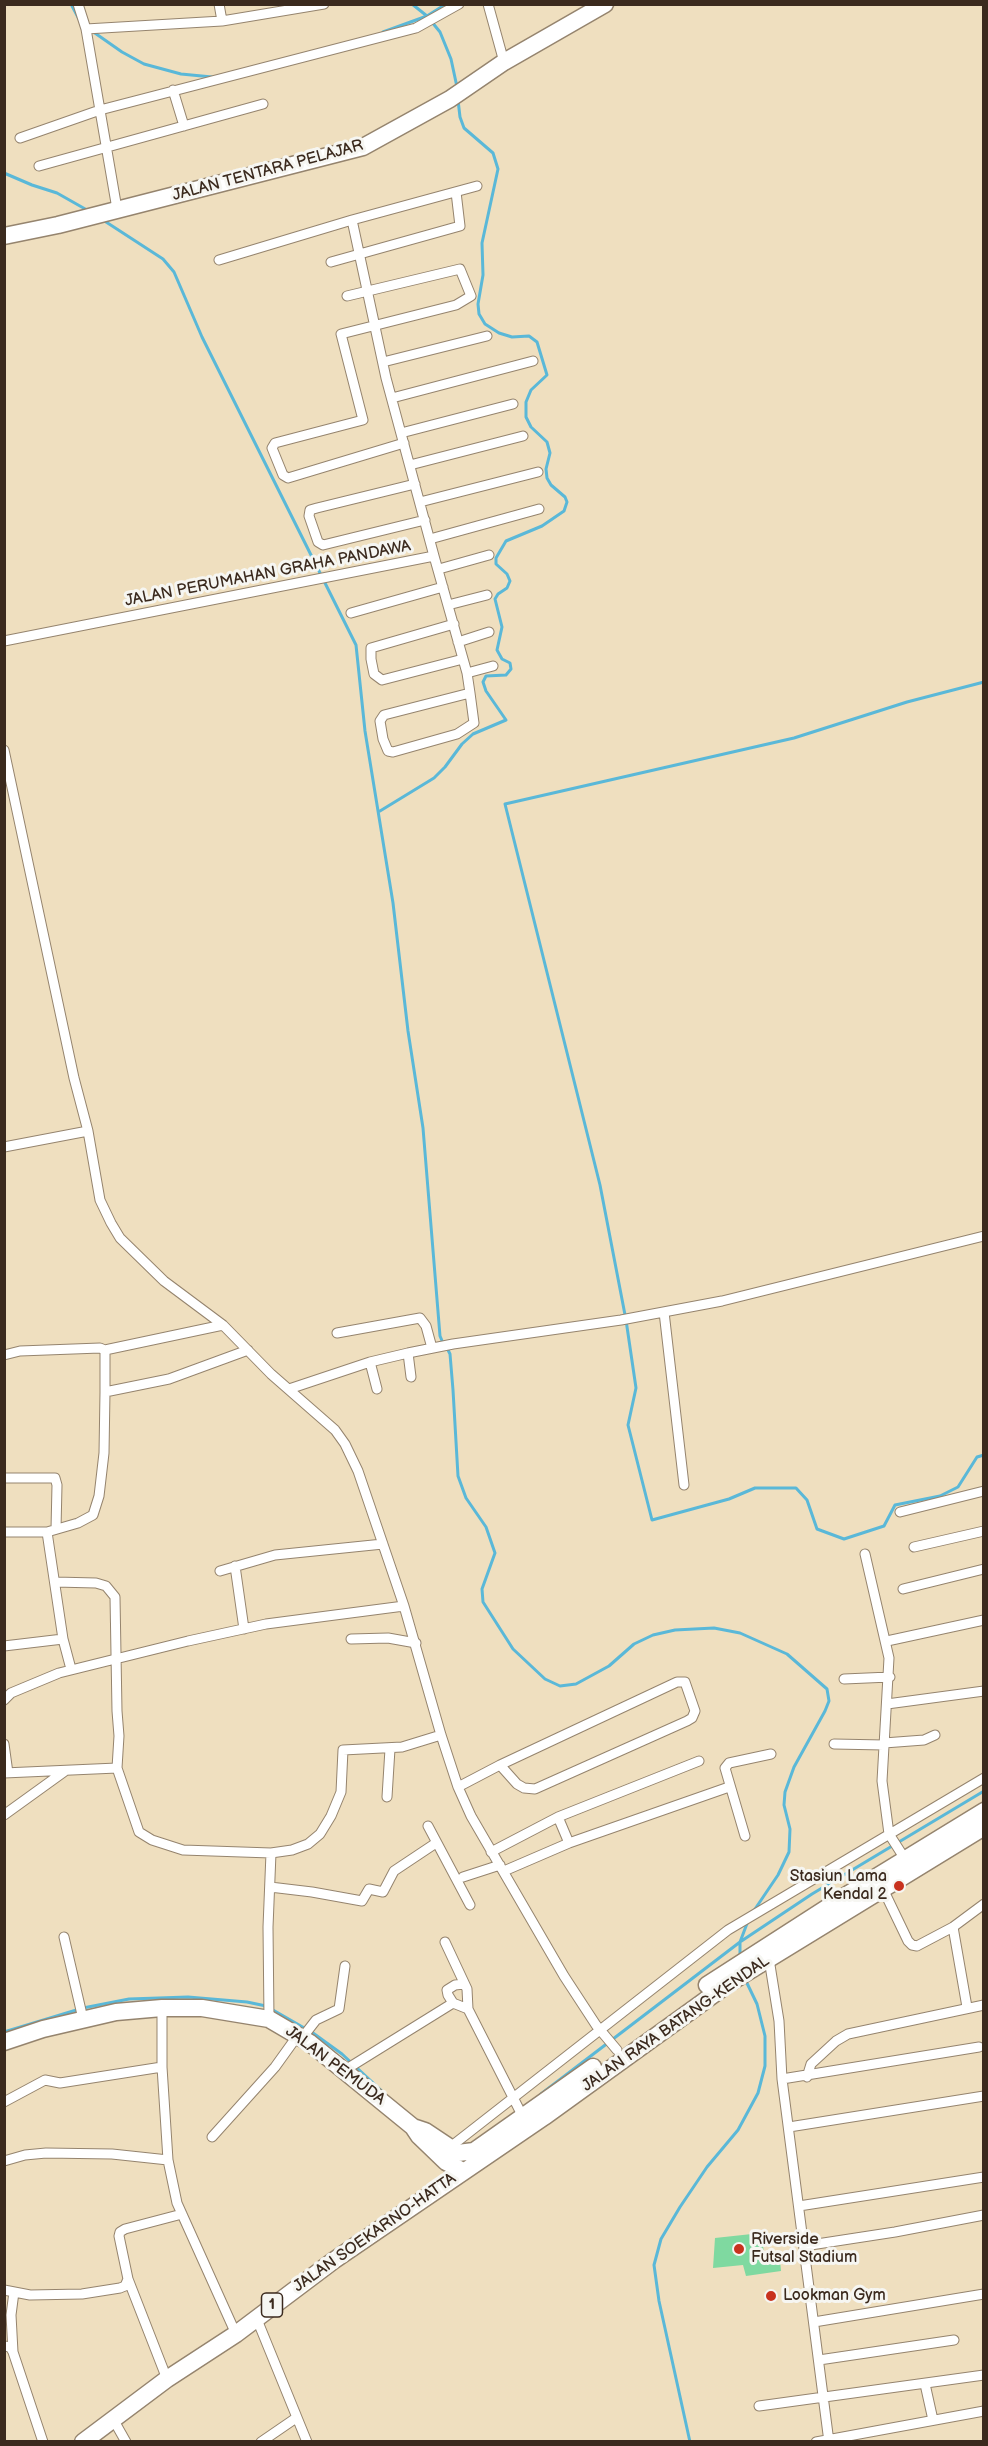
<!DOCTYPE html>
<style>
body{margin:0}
#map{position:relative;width:988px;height:2446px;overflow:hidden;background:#efdfbf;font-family:"Balsamiq Sans",sans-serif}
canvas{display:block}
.frame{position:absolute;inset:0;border:6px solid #3b2a1e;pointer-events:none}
</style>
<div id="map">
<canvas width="988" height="2446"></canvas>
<div class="frame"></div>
</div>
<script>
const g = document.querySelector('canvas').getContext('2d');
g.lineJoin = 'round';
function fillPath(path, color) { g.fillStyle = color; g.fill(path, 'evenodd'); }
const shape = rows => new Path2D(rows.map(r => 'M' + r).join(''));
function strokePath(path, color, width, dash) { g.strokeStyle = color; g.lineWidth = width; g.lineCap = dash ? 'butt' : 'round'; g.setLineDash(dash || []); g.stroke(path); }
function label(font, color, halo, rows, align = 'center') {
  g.font = font + ' "Balsamiq Sans",sans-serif'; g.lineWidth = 6; g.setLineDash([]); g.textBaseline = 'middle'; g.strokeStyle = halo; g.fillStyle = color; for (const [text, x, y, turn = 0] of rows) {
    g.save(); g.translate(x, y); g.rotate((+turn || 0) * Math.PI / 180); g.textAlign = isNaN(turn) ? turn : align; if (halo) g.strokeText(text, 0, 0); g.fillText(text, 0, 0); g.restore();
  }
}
fillPath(shape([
 [761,2233,765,2259,780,2260,781,2271,746,2276,743,2265,713,2268,715,2238]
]), '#7fd9a0');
strokePath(shape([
 [71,4,80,21],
 [412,4,427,16,440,32,451,59,457,87],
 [92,31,122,52,144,64,181,74,212,77],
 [383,32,427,16,446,4],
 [4,173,32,185,57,193,87,210],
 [103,220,163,259,174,272,202,337,356,645,365,731,393,903,408,1031,423,1128,440,1336,443,1343],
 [984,682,907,702,794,738,505,804,600,1185,626,1320,636,1388,628,1425,652,1520,729,1499,755,1488,796,1488,807,1500,817,1529,844,1539,884,1526,895,1505,940,1496,958,1487,977,1457,984,1455],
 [380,811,434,778,445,767,462,744,473,734,506,720,486,691,483,682,486,676,506,675,511,669,510,663,502,659,497,650,502,627,495,599,498,594,507,588,510,581,507,574,496,564,496,558,506,541,542,526,564,511,567,502,565,497,551,485,547,478,546,469,550,453,547,442,531,427,526,417,526,402,531,390,547,375,537,342,529,336,512,337,499,333,485,324,479,314,478,304,483,275,482,243,498,169,493,153,464,128,460,117,458,100],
 [447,1348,450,1354,453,1390,458,1476,466,1498,486,1527,495,1553,482,1589,483,1602,513,1649,545,1679,560,1686,576,1684,609,1666,634,1644,653,1635,675,1630,714,1628,740,1633,787,1654,827,1689,829,1701,825,1711,794,1767,785,1792,784,1805,790,1829,789,1852,778,1875,753,1912],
 [740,1958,740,1942,748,1921],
 [4,2032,83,2008,129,1999,188,1997,247,2002,266,2006,313,2033,342,2054,385,2094],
 [541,2094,740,1942,812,1894,984,1791],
 [690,2442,659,2301,654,2265,661,2239,680,2207,707,2167,738,2130,758,2093,765,2066,765,2036,757,2004,745,1979]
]), '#5ab8d8', 3);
const street = shape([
 [78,4,86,29,117,209],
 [219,4,222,21],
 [488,4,504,62],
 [86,29,222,21,324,4],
 [173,90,184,126],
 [20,138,100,110,416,28,459,4],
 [39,166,263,104],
 [352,220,477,186],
 [219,260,352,220,386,378,434,556],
 [331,262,460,226,456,192],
 [347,296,460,269,471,296,456,305,341,334,363,420,275,443,272,448,283,475,288,478,404,443],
 [383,362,487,336],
 [392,398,533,361],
 [401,433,513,404],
 [410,465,523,436],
 [415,484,317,508,310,510,309,516,318,542,323,545,425,520],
 [420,502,538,472],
 [430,539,539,509],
 [439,569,489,555],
 [448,605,487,595],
 [351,613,443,587],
 [454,624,371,648,371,659,374,674,382,680,463,659],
 [4,641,434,556,467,673,470,693,474,723,457,734,393,752,388,751,383,739,380,721,384,715,470,693],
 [458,642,489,632],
 [467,673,493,666],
 [4,750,74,1078,88,1131,100,1200,111,1223,120,1238,164,1281,223,1325,271,1374,335,1430,345,1444,358,1471,404,1606,441,1735,458,1787,471,1816,564,1976,596,2025,617,2050],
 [4,1147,88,1131],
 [664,1312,684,1485],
 [337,1333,420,1318,426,1326,432,1348],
 [408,1353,411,1377],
 [4,1355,20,1351,100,1348,105,1350,223,1325],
 [370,1362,377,1389],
 [289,1389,370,1362,408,1353,453,1344,621,1320,722,1301,984,1236],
 [105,1392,105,1350],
 [4,1478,55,1478,57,1485,56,1529],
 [900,1512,984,1491],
 [4,1532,47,1532,78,1523,93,1515,99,1496,104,1453,105,1392,169,1379,248,1350],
 [47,1532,63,1639],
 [914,1547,984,1531],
 [865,1554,889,1658,882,1781,889,1834,905,1859],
 [235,1566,244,1629],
 [220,1571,275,1555,383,1544],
 [55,1582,96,1583,106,1586,115,1597,117,1711,119,1736,117,1768],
 [903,1589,984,1569],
 [351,1639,388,1638,416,1643],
 [887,1641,984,1620],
 [4,1646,63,1639,71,1669],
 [844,1679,890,1677],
 [4,1700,11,1693,59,1673,188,1641,266,1624,404,1606],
 [887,1704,984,1691],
 [884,1743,924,1740,935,1735],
 [4,1744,8,1773],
 [834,1744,884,1745],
 [4,1773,117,1768,139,1832,152,1840,183,1850,271,1853,292,1850,308,1844,320,1834,331,1816,341,1792,343,1750,402,1747,441,1735],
 [458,1787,500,1765,677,1682,685,1682,695,1711,692,1718,687,1721,535,1789,524,1788,517,1784,500,1765],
 [387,1797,390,1749],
 [4,1815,65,1771],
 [428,1826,470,1905],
 [745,1836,725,1768,729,1763,771,1754],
 [569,1843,729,1787],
 [491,1852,558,1817],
 [504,1871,569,1843,558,1817,699,1761],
 [463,1877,500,1865],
 [270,1887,312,1892,362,1901,369,1889,383,1892,394,1871,436,1843],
 [883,1889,908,1941,912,1945,917,1946,953,1927,984,1904],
 [953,1927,967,2007],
 [64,1937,83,2019],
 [445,1942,467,1989,468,2009,523,2117],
 [769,1959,779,2021,782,2079,829,2442],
 [464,1984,455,1985,447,1990,448,1995,453,2003,468,2009],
 [162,2008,162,2067,168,2160,177,2203,236,2334],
 [269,2019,268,1927,271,1853],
 [302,2038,316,2020,339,2009,345,1966],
 [345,2070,453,2003],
 [807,2077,811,2064,836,2041,848,2034,984,2005],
 [782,2079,979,2047],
 [4,2102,45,2080,60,2083,162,2067],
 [789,2127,984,2096],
 [212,2137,275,2067,298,2035],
 [449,2148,728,1930,984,1778],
 [4,2161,25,2155,46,2153,112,2154,168,2160],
 [799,2206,984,2177],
 [804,2246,895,2232,984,2215],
 [128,2279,167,2379],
 [4,2290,30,2295,82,2294,120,2288,125,2286,128,2279,119,2236,120,2232,125,2229,182,2214],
 [256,2317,307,2442],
 [814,2322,984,2294],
 [4,2346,10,2347,13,2352,43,2442],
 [13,2352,11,2315,14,2292],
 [819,2360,954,2340],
 [925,2384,933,2420],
 [759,2406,984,2375],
 [113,2419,126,2442],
 [261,2442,296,2418],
 [816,2442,984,2411]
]);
const highway = shape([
 [4,236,58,225,363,147,450,99,504,62,605,4],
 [707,1985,850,1893,984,1811],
 [4,2042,43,2029,116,2012,162,2008,202,2008,269,2019,310,2043,413,2127,419,2136,446,2162,463,2171],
 [413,2127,425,2131,458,2153,474,2151,593,2067],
 [83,2442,167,2379,236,2334,333,2261,544,2117,728,1984,984,1827]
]);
strokePath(street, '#95846e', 11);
strokePath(highway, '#95846e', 19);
strokePath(street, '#fff', 9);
strokePath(highway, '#fff', 16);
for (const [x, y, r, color] of [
 [899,1886,6,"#c8321e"],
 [739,2249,6,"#c8321e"],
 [771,2296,6,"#c8321e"]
]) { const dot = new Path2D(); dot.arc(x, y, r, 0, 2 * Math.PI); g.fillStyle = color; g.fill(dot); strokePath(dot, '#f6f6f2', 2); }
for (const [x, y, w] of [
 [272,2305,21]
]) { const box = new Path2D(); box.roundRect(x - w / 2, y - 12, w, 24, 4.5); g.fillStyle = '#f6f6f2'; g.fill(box); strokePath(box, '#3b2a1e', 1.5); }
label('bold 15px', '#3b2a1e', null, [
 ["1",272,2305]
]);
label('16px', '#3b2a1e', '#f6f6f2', [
 ["JALAN TENTARA PELAJAR",268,171,-15],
 ["JALAN PERUMAHAN GRAHA PANDAWA",268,574,-11],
 ["JALAN RAYA BATANG-KENDAL",676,2024,-35],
 ["JALAN PEMUDA",335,2066,37],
 ["JALAN SOEKARNO-HATTA",375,2233,-35]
]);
label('16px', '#3b2a1e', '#f6f6f2', [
 ["Stasiun Lama",887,1877,"right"],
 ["Kendal 2",887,1895,"right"],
 ["Riverside",751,2240],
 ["Futsal Stadium",751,2258],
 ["Lookman Gym",783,2296]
], 'left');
</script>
